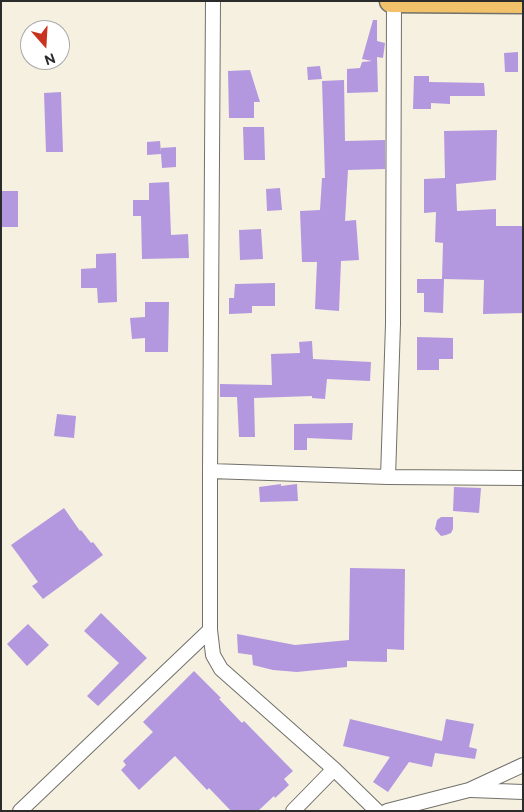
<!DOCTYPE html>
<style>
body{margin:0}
#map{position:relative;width:524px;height:812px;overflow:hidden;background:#f5f0df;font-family:"Balsamiq Sans",sans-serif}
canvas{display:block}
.frame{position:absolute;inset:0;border:2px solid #2b2b2b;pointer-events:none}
.north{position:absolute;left:20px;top:20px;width:50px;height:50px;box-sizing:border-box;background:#fff;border:1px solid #aaa;border-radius:50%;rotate:161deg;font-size:14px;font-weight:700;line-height:20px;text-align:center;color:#2b2b2b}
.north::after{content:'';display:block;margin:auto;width:18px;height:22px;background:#c8321e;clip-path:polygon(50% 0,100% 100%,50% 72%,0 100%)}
</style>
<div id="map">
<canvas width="524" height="812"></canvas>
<div class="frame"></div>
<div class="north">N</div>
</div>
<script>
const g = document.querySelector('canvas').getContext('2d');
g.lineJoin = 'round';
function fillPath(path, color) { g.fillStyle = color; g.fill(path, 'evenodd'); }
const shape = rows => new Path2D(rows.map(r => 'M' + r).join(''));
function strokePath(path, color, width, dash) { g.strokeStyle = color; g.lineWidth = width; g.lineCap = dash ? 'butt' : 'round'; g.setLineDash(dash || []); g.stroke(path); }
fillPath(shape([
 [373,20,377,20,377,41,385,43,383,58,377,57,378,92,347,93,347,69,360,68,362,62,372,61,362,59],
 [518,52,518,72,505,72,504,53],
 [320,66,322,79,308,80,307,67],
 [250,70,260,102,254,102,254,118,229,118,228,71],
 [414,76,429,76,429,82,484,83,485,96,450,96,450,104,431,103,431,109,413,109],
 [344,80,345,141,385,140,385,169,348,170,345,221,356,220,359,260,341,261,339,311,315,309,317,262,302,262,300,211,320,210,322,178,325,178,322,81],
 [61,92,63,152,46,152,44,93],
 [243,127,264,127,265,160,244,160],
 [497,130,496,180,456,184,457,211,496,209,496,226,523,226,523,313,483,314,484,280,444,279,443,313,424,312,424,293,417,293,417,279,442,279,443,243,435,242,436,212,424,213,424,179,445,178,444,131],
 [160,141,161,152,161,148,176,147,176,167,162,168,161,154,147,155,147,142],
 [169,182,171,235,188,234,189,258,142,259,141,216,133,216,133,200,149,200,149,183],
 [280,188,282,210,267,211,266,189],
 [1,191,18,191,18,227,1,227],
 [261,229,263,259,240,260,239,230],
 [116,253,117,302,98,303,97,288,81,288,81,269,96,268,96,254],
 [275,283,275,306,252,306,252,313,229,314,229,298,234,298,235,284],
 [145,302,169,302,168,352,145,352,145,338,132,339,130,318,145,317],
 [417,337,453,338,453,359,439,359,439,370,417,370],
 [312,341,313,359,371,362,370,381,327,379,325,399,312,398,312,396,254,398,255,437,239,437,237,397,220,397,220,384,272,385,271,354,300,353,299,342],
 [57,414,76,416,74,438,54,436],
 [353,423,352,440,307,438,307,450,294,450,294,424],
 [281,484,281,486,297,484,298,501,260,502,259,487],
 [454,487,481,488,479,513,453,511],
 [64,508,80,531,81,530,91,543,93,542,103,555,43,599,32,586,38,582,11,545],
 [441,517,453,517,453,529,451,533,446,535,441,536,435,529,437,520],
 [350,568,405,569,404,650,387,649,387,662,347,661,347,667,297,672,273,670,253,665,252,655,238,653,237,634,295,645,349,640],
 [101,613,147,658,98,706,87,696,119,663,84,631],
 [28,624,49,645,27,666,7,644],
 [194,671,221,698,219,699,242,723,244,721,293,771,284,779,289,785,275,798,274,796,258,811,231,811,209,788,207,790,175,756,139,790,121,770,126,765,123,761,153,732,143,722],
 [350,719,442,741,446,719,474,724,469,747,477,749,475,759,435,753,432,767,409,762,388,792,373,782,390,757,343,746]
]), '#b398df');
const street = shape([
 [213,1,210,471,210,630,213,655,221,669,334,769,377,811],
 [210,471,388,477,523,478],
 [388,477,393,324,394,1],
 [471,790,523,792],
 [20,811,210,630],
 [293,811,334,769],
 [387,811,469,790,523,765]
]);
const primary = shape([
 [391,1,523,2]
]);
strokePath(street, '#72706a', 16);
strokePath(primary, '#72706a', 25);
strokePath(street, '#fff', 14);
strokePath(primary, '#f2c26a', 22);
</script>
